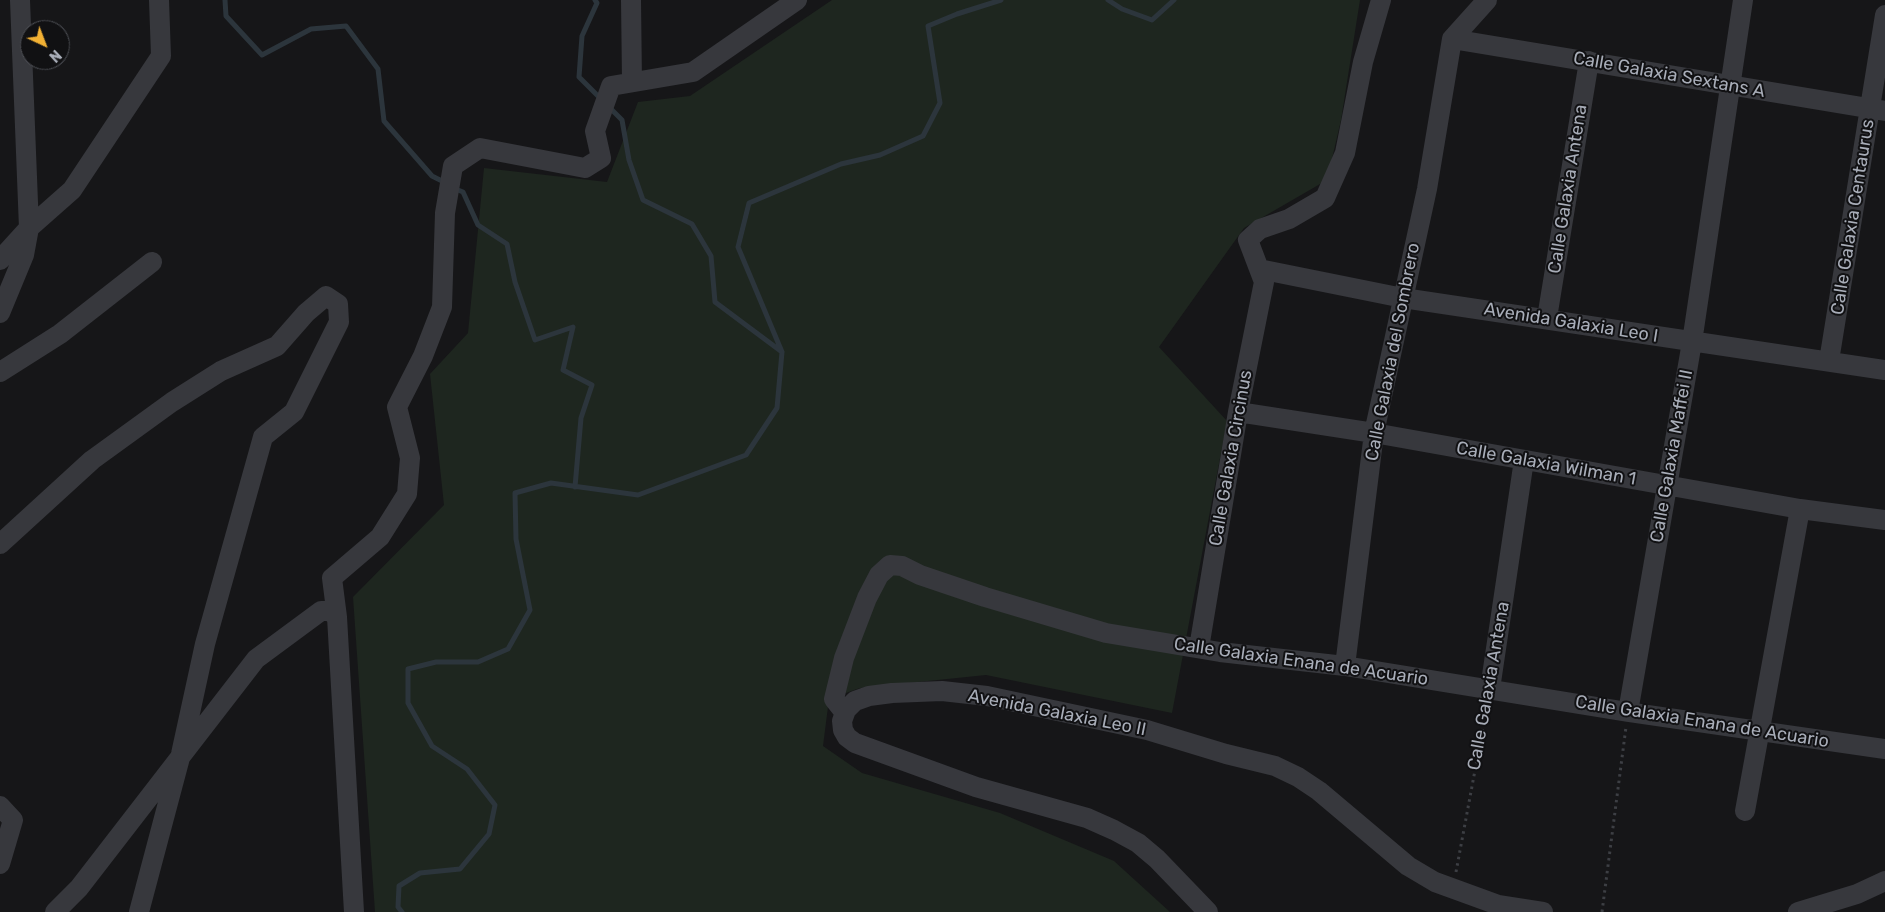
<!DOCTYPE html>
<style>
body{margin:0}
#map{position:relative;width:1885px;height:912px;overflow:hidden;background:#161618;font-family:Rubik,sans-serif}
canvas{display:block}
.north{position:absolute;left:20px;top:20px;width:50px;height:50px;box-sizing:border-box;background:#111113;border:1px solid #4d4f55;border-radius:50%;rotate:137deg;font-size:14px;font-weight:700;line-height:20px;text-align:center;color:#a8adb8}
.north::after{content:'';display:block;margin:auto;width:18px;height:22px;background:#f2b134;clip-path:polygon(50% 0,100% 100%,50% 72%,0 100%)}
</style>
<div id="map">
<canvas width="1885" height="912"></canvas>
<div class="north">N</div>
</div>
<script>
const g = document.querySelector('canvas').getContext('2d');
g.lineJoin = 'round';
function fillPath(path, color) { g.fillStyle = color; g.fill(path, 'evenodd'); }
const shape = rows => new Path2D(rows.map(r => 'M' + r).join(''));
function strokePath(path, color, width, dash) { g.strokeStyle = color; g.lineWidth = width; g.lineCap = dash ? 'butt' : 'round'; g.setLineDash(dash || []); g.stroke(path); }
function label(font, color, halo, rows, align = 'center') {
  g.font = font + ' Rubik,sans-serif'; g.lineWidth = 4; g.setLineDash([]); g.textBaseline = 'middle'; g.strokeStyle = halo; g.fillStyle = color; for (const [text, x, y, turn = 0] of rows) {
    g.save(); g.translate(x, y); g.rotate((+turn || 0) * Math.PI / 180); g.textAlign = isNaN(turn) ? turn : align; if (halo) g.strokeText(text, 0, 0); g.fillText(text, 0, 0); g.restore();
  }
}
fillPath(shape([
 [832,0,1360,0,1341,120,1327,180,1244,228,1159,347,1227,421,1172,713,986,675,860,688,829,699,823,746,862,773,1000,813,1114,861,1170,912,375,912,353,597,444,505,430,374,468,333,484,168,607,182,638,102,690,96]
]), '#1e261f');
strokePath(shape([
 [225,0,226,16,262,55,311,29,346,26,378,69,384,121,432,176,442,181],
 [595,0,597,3,582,36,579,77,602,100],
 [1108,0,1122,9,1152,20,1174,0],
 [608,106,622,120,629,160,643,200,692,224,711,256,715,302,782,352],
 [458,190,463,192,478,225,507,244,515,282,535,340,573,327,563,370,592,385,581,418,575,487],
 [402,912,398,907,399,886,420,873,460,869,489,834,495,805,467,769,432,746,408,703,408,669,436,662,478,662,508,649,530,610,516,539,515,493,551,483,638,495,746,455,777,408,782,352,738,247,749,203,841,164,880,155,923,136,940,103,928,26,957,14,1001,0]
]), '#2c353c', 5);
strokePath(shape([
 [1456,872,1487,706],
 [1602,912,1626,727]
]), '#3d3f44', 3, [2.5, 4]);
strokePath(shape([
 [631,0,632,82],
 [1452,39,1885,111],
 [1452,39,1487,0],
 [0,260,29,228,72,190,161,56,159,0],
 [1259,269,1403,298,1885,370],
 [0,313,24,255,29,228,20,0],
 [1547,318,1589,61],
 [1829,361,1885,15],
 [0,372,60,334,152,262],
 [1238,412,1374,433,1800,509,1885,520],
 [0,544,92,460,172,402,221,371,277,346,306,313,326,296,338,304,339,322,294,412,263,437,205,644,181,754,139,912],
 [1199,648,1238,412,1264,282,1248,240,1260,229,1289,219,1325,198,1345,153,1363,62,1381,0],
 [1345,666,1374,433,1427,189,1452,39],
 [1490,689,1524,460],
 [1628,712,1692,342,1743,0],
 [845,713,834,699,844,658,867,598,879,575,890,565,902,566,920,575,985,597,1106,633,1220,652,1345,666,1628,712,1885,749],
 [0,806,13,820,0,864],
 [1745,811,1800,509],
 [55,912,79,888,256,659,321,611,330,611,337,617],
 [354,912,337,617,332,578,380,537,407,494,410,458,397,407,423,356,442,307,445,213,453,166,480,148,585,168,601,158,595,131,611,86,693,72,797,0],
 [1208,912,1157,859,1138,843,1114,830,1087,818,976,787,855,743,847,737,843,730,842,721,846,710,855,701,869,696,892,693,942,691,987,696,1147,730,1226,754,1275,766,1298,777,1319,791,1408,866,1435,882,1498,905,1543,912],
 [1798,912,1857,894,1885,881]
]), '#37383d', 20);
label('18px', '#a8adb8', '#111113', [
 ["Calle Galaxia Sextans A",1669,75,10],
 ["Calle Galaxia Antena",1568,189,-81],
 ["Calle Galaxia Centaurus",1853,217,-81],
 ["Avenida Galaxia Leo I",1571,323,9],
 ["Calle Galaxia del Sombrero",1393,352,-79],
 ["Calle Galaxia Maffei II",1672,456,-80],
 ["Calle Galaxia Circinus",1231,458,-80],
 ["Calle Galaxia Wilman 1",1546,464,10],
 ["Calle Galaxia Enana de Acuario",1301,662,8],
 ["Calle Galaxia Antena",1489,686,-80],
 ["Avenida Galaxia Leo II",1057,713,11],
 ["Calle Galaxia Enana de Acuario",1702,722,9]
]);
</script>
